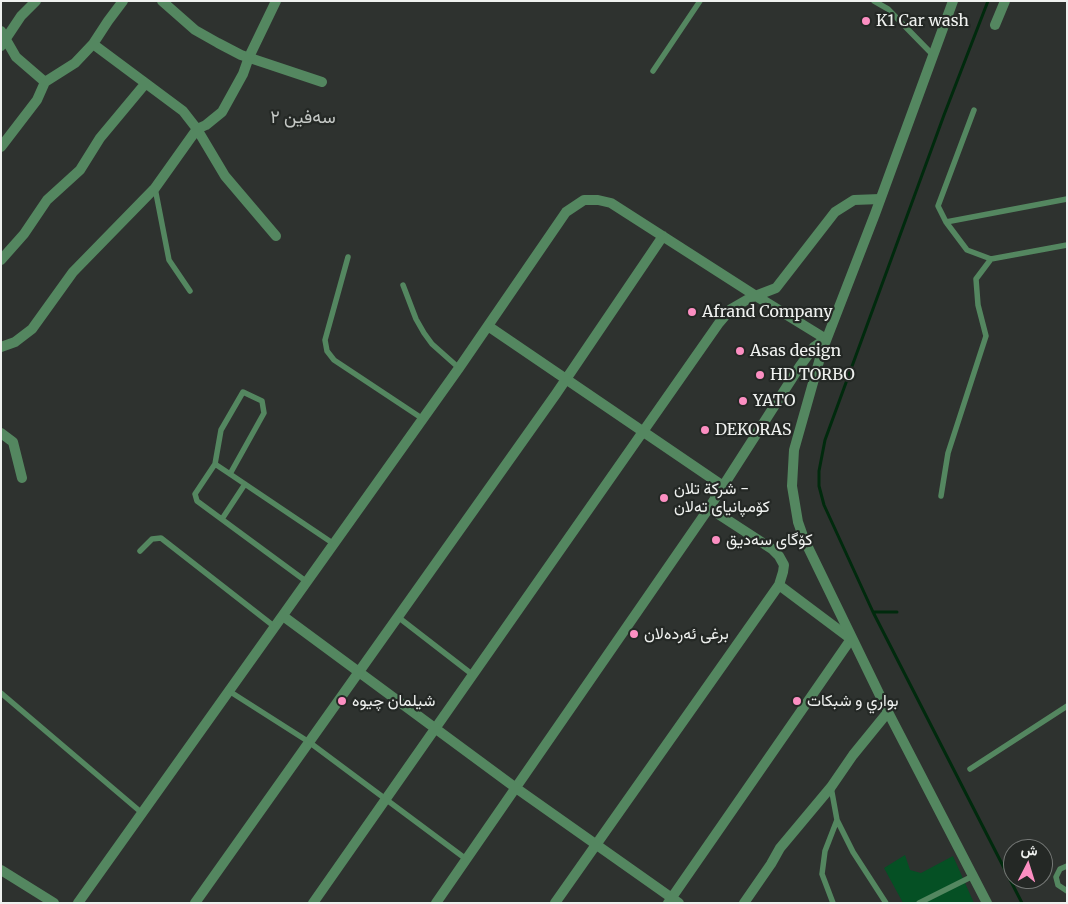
<!DOCTYPE html>
<meta charset="utf-8">
<style>
body{margin:0}
#map{position:relative;width:1068px;height:904px;overflow:hidden;background:#2e322f;font-family:Merriweather,Vazirmatn,serif}
canvas{display:block}
.frame{position:absolute;inset:0;border:2px solid #eff1ef;pointer-events:none}
.north{position:absolute;left:1003px;top:839px;width:50px;height:50px;box-sizing:border-box;background:#242825;border:1px solid #757876;border-radius:50%;rotate:5deg;font-size:14px;font-weight:700;line-height:20px;text-align:center;color:#eff1ef}
.north::after{content:'';display:block;margin:auto;width:18px;height:22px;background:#fc8fc2;clip-path:polygon(50% 0,100% 100%,50% 72%,0 100%)}
</style>
<div id="map">
<canvas width="1068" height="904"></canvas>
<div class="frame"></div>
<div class="north">ش</div>
</div>
<script>
const g = document.querySelector('canvas').getContext('2d');
g.lineJoin = 'round';
function fillPath(path, color) { g.fillStyle = color; g.fill(path, 'evenodd'); }
const shape = rows => new Path2D(rows.map(r => 'M' + r).join(''));
function strokePath(path, color, width, dash) { g.strokeStyle = color; g.lineWidth = width; g.lineCap = dash ? 'butt' : 'round'; g.setLineDash(dash || []); g.stroke(path); }
function label(font, color, halo, rows, align = 'center') {
  g.font = font + ' Merriweather,Vazirmatn,serif'; g.lineWidth = 4.5; g.setLineDash([]); g.textBaseline = 'middle'; g.strokeStyle = halo; g.fillStyle = color; for (const [text, x, y, turn = 0] of rows) {
    g.save(); g.translate(x, y); g.rotate((+turn || 0) * Math.PI / 180); g.textAlign = isNaN(turn) ? turn : align; if (halo) g.strokeText(text, 0, 0); g.fillText(text, 0, 0); g.restore();
  }
}
fillPath(shape([
 [905,855,910,870,921,873,953,856,974,903,903,903,884,868]
]), '#055024');
strokePath(shape([
 [988,1,944,115,825,440,819,471,819,486,824,505,873,612,1022,903],
 [873,612,897,612]
]), '#002a0d', 3);
strokePath(shape([
 [874,1,888,9,932,54],
 [653,71,700,1],
 [974,110,938,206,946,222,967,250,991,259,1067,245],
 [155,188,169,260,190,291],
 [946,222,1067,199],
 [348,257,325,340,327,351,334,360,423,419],
 [403,285,416,319,424,333,432,344,459,368],
 [215,464,195,494,197,501,307,582],
 [230,474,264,413,262,401,243,392,221,430,215,464,230,474,334,544],
 [941,496,948,453,986,336,978,305,976,279,991,259],
 [222,519,245,484],
 [140,551,152,539,161,538,275,627],
 [398,617,473,675],
 [229,691,309,742,466,859],
 [1,693,142,813],
 [970,769,1067,706],
 [831,787,837,820,853,852,886,903],
 [1067,866,1060,869,1056,877,1058,885,1067,891],
 [833,903,822,874,825,851,837,820],
 [919,903,973,876]
]), '#548760', 5.5);
strokePath(shape([
 [162,1,195,30,218,43,241,55,322,82],
 [995,25,1005,1],
 [1,31,16,57,45,82],
 [93,44,183,111,197,129,225,176,276,236],
 [1,46,21,16,36,1],
 [1,147,37,100,45,82,75,63,93,44,108,21,123,1],
 [1,260,24,234,47,200,80,170,100,138,145,84],
 [488,326,723,486],
 [1,347,15,342,32,329,73,272,155,188,197,129,206,125,222,112,243,74,249,57,276,1],
 [1,433,13,442,22,478],
 [709,508,772,549,779,556,784,565,783,572,779,585],
 [283,616,516,788,679,903],
 [1,870,54,903],
 [78,903,459,368,566,212,584,200,598,200,611,203,756,296,826,339,814,347,800,366,709,508,436,903],
 [195,903,556,394,663,236],
 [313,903,719,323,731,309,750,298,776,288,835,212,854,200,880,199],
 [555,903,779,585,851,639,668,903],
 [744,903,771,864,780,848,831,787,853,755,888,712]
]), '#548760', 10);
strokePath(shape([
 [953,1,875,214,822,351,794,450,792,486,798,522,804,539,888,712,987,903]
]), '#548760', 10);
for (const [x, y, r, color] of [
 [866,21,5,"#fc8fc2"],
 [692,312,5,"#fc8fc2"],
 [740,351,5,"#fc8fc2"],
 [760,375,5,"#fc8fc2"],
 [743,401,5,"#fc8fc2"],
 [705,430,5,"#fc8fc2"],
 [664,498,5,"#fc8fc2"],
 [716,540,5,"#fc8fc2"],
 [634,634,5,"#fc8fc2"],
 [342,701,5,"#fc8fc2"],
 [797,701,5,"#fc8fc2"]
]) { const dot = new Path2D(); dot.arc(x, y, r, 0, 2 * Math.PI); g.fillStyle = color; g.fill(dot); strokePath(dot, '#242825', 2); }
label('16px', '#eff1ef', '#242825', [
 ["K1 Car wash",876,21],
 ["Afrand Company",702,312],
 ["Asas design",750,351],
 ["HD TORBO",770,375],
 ["YATO",753,401],
 ["DEKORAS",715,430],
 ["شركة تلان -",674,489],
 ["کۆمپانیای تەلان",674,507],
 ["کۆگای سەدیق",726,540],
 ["برغی ئەردەلان",644,634],
 ["شيلمان چیوه",352,701],
 ["بواري و شبكات",807,701]
], 'left');
label('18px', '#c4c8c5', '#242825', [
 ["سەفین ٢",303,118]
]);
</script>
